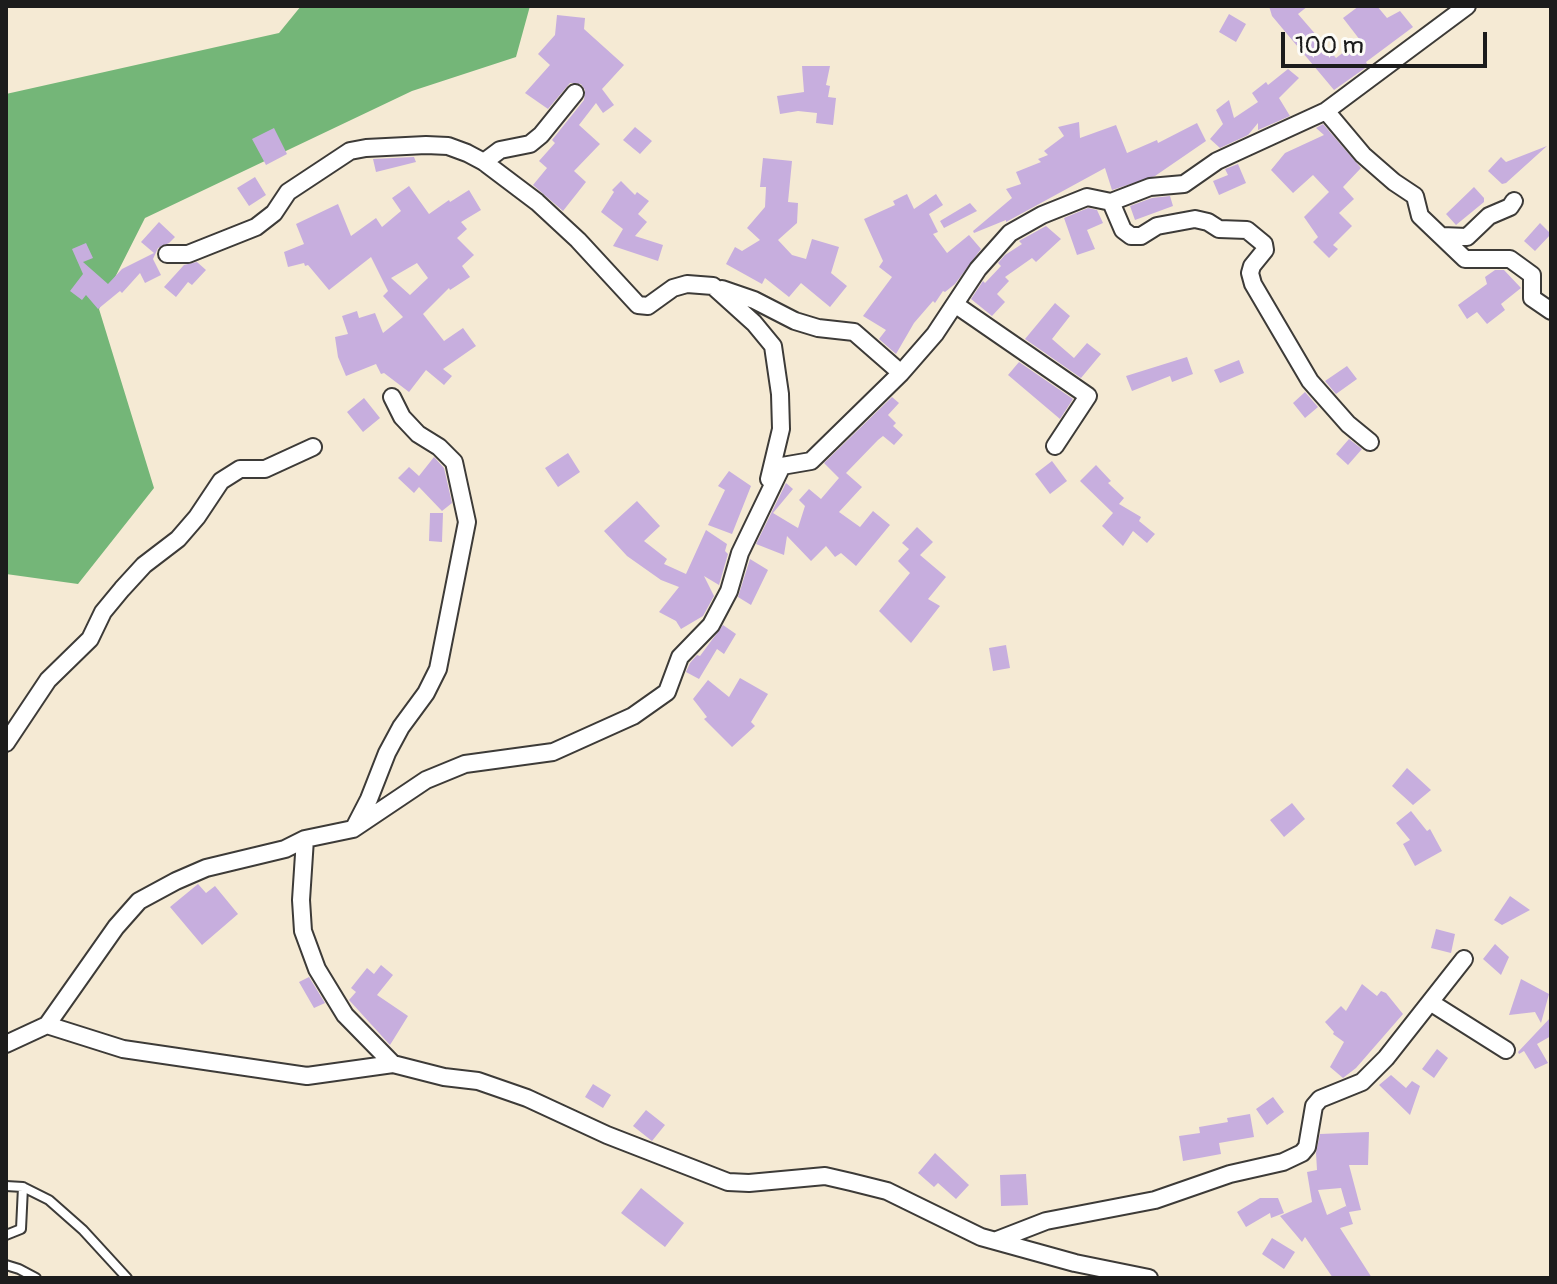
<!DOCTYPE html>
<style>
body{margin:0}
#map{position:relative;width:1557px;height:1284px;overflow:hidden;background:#f5ead4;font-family:Pangolin,sans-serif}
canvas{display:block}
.frame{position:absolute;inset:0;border:8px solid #1c1c1c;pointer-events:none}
.scale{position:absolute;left:1281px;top:32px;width:206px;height:36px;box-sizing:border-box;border:4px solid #1c1c1c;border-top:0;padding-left:10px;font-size:24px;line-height:28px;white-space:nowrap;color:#1c1c1c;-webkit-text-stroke:6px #fdfcf7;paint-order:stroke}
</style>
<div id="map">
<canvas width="1557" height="1284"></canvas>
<div class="frame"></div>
<div class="scale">100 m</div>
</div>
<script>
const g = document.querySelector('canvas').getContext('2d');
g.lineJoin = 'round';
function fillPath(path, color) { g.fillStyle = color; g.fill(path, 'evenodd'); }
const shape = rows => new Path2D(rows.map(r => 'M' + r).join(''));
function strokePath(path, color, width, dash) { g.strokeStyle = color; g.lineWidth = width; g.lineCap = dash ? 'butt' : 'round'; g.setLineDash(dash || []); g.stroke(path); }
fillPath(shape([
 [301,6,530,6,516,57,412,91,145,218,99,309,154,488,78,584,6,574,6,94,279,33]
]), '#74b678');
fillPath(shape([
 [1269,6,1308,6,1298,14,1336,58,1360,40,1343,18,1359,6,1377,6,1387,18,1400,11,1413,27,1366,62,1368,66,1334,90,1272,16],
 [1229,14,1246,24,1236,42,1219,32],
 [557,15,585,18,584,29,624,65,602,89,614,105,603,113,596,103,579,125,600,144,574,171,586,182,563,211,533,185,547,168,539,161,555,143,552,140,584,100,585,90,581,84,570,83,548,109,525,93,550,65,538,54,555,35],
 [802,66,830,66,826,85,830,86,828,97,836,98,833,125,816,123,817,113,798,111,780,114,777,96,804,92],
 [1288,69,1299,78,1279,98,1290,116,1258,130,1258,123,1248,135,1220,148,1210,139,1223,124,1216,110,1229,100,1234,118,1258,102,1252,93,1266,82,1268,85],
 [1079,122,1080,138,1116,125,1127,153,1157,140,1158,143,1197,123,1206,141,1155,176,1112,190,1105,168,1006,222,1006,220,974,233,973,231,1012,198,1006,189,1021,184,1016,172,1041,162,1038,159,1048,155,1044,151,1064,136,1058,127],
 [1323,124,1361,168,1343,187,1354,199,1339,213,1352,226,1333,245,1338,249,1329,258,1313,242,1318,237,1304,217,1329,192,1313,175,1293,193,1271,170,1285,153,1324,135,1316,128],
 [635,127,652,141,640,154,623,140],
 [274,128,287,154,266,165,252,139],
 [1547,146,1506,183,1502,184,1488,171,1501,157,1506,162],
 [414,157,416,162,376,172,373,159],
 [763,158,792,161,788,202,798,203,797,223,778,240,792,255,806,259,812,239,839,247,831,273,847,286,830,307,801,283,789,297,765,278,762,284,726,264,735,247,742,251,760,240,747,228,765,207,766,187,760,187],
 [1238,164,1246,183,1219,195,1213,181,1228,175,1225,169],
 [255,177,266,195,249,206,237,188],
 [621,181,635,195,637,192,649,201,638,214,647,222,635,236,663,245,658,261,613,246,623,229,601,212,614,192,612,190],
 [409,186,429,214,449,200,450,202,469,190,481,210,461,222,467,229,457,238,474,255,462,266,470,277,450,290,449,288,423,314,444,341,463,328,476,346,443,369,452,376,444,385,426,370,409,392,384,373,381,374,376,364,346,376,338,357,335,337,348,334,342,316,357,311,359,318,375,313,383,333,403,317,383,296,388,291,371,257,329,290,308,265,305,266,304,263,288,267,284,252,304,244,296,224,338,204,351,236,376,218,382,227,401,211,392,198],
 [417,263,428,278,410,295,391,278],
 [1474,187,1484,198,1484,202,1456,225,1446,214],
 [907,194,914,209,936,194,943,205,929,214,938,232,933,234,947,253,969,235,981,249,955,284,945,292,943,291,935,303,933,301,914,323,896,354,879,339,886,330,863,316,892,277,879,267,883,261,864,219,895,205,893,201],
 [1170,196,1173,206,1135,220,1130,206,1152,198],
 [970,203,977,211,944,228,940,221],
 [1088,208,1097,210,1103,223,1087,230,1095,249,1077,255,1064,218],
 [159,222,175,237,169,243,158,248,153,259,161,275,145,283,140,273,122,293,120,291,98,309,86,295,82,300,70,291,83,274,72,249,86,243,93,258,83,262,108,284,122,269,154,253,141,242],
 [1540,223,1551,234,1535,251,1524,241],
 [1046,226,1061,239,1036,262,1032,258,1005,277,1009,281,997,294,1005,302,992,316,971,299,983,281,985,283,1001,266,998,263,1005,255,1022,244,1019,241],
 [197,262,206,270,192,285,188,282,176,297,164,287,184,265],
 [1495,270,1504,270,1521,288,1501,304,1505,310,1487,324,1477,312,1467,319,1458,305,1487,284,1485,277],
 [1055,303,1070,316,1052,339,1074,358,1087,343,1101,354,1081,378,1025,339],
 [1187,357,1193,374,1172,382,1170,376,1132,391,1126,376],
 [1239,360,1244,373,1220,383,1214,370],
 [1019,362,1073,399,1060,419,1008,375],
 [1347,366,1357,379,1336,394,1325,381],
 [1305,392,1318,407,1305,418,1293,403],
 [892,397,899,403,888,415,896,423,893,426,903,435,894,445,883,436,878,440,846,473,862,487,839,512,860,527,873,511,890,525,856,566,841,553,835,557,826,546,811,561,787,536,784,555,756,544,786,483,793,489,773,513,798,528,805,506,799,500,809,489,821,499,839,478,824,463],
 [364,398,380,418,363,432,347,412],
 [1349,439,1362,449,1348,465,1336,454],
 [568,453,580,472,558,487,545,468],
 [434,457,444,468,452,503,442,511,419,487,414,493,398,478,409,467,419,476],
 [1052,461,1067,481,1050,494,1035,474],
 [1096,465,1111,481,1108,483,1124,498,1119,504,1141,517,1139,521,1155,534,1147,543,1133,531,1123,546,1102,526,1113,513,1080,481],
 [729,471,751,486,732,534,708,525,725,490,718,486],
 [637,501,660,526,644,541,667,559,664,564,686,574,706,530,727,544,725,551,728,554,719,585,704,576,714,596,703,616,681,629,676,621,659,612,679,587,661,580,627,556,604,531],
 [430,513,443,513,442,542,429,541],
 [917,527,933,542,920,555,946,577,928,599,940,606,911,643,879,611,910,573,898,561,909,549,902,543],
 [750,559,768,570,751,605,738,597],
 [723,625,736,634,724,654,717,649,699,679,686,672,690,663,697,655,700,656],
 [1006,645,1010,668,993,671,989,648],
 [740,678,768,694,751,722,755,726,732,747,704,719,707,717,693,699,708,680,729,697],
 [1407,768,1431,790,1413,805,1392,786],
 [1292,803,1305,819,1284,837,1270,820],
 [1411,811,1427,831,1430,829,1442,851,1415,866,1403,844,1410,840,1396,823],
 [198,884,206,893,215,886,238,914,202,945,170,907],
 [1510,896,1530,910,1502,925,1494,920],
 [1436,929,1455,934,1451,953,1431,948],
 [1495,944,1509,957,1501,975,1483,959],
 [381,965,393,975,377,995,408,1016,390,1045,349,1000,356,992,351,988,367,968,374,974],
 [309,977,325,1003,314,1008,299,982],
 [1521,979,1549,994,1541,1023,1535,1012,1509,1015],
 [1362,984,1377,996,1381,991,1386,993,1403,1014,1356,1068,1343,1078,1330,1067,1344,1042,1333,1034,1334,1032,1325,1022,1341,1006,1346,1011],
 [1551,1017,1551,1036,1537,1044,1548,1063,1535,1069,1524,1051,1519,1054,1518,1052],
 [1437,1049,1448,1058,1434,1078,1422,1069],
 [1391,1075,1406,1088,1412,1081,1420,1086,1410,1115,1379,1085],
 [593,1084,611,1095,603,1108,585,1097],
 [1273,1097,1284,1112,1267,1125,1256,1109],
 [646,1110,665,1125,652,1141,633,1126],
 [1250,1114,1254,1137,1219,1143,1221,1154,1183,1161,1179,1136,1200,1133,1199,1127,1228,1122,1227,1118],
 [1369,1132,1368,1165,1349,1165,1361,1210,1349,1212,1353,1224,1340,1228,1372,1278,1333,1278,1305,1237,1302,1242,1280,1216,1312,1202,1307,1172,1317,1170,1316,1153,1320,1134],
 [1341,1188,1347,1209,1346,1206,1327,1215,1318,1190],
 [935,1153,969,1185,956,1199,938,1183,934,1187,918,1173],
 [1026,1174,1028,1205,1001,1206,1000,1175],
 [641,1188,684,1223,665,1247,621,1213],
 [1260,1198,1278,1198,1284,1213,1271,1218,1270,1213,1246,1227,1237,1212],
 [1272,1238,1295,1252,1284,1269,1262,1254]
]), '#c7aede');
const lane = shape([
 [6,1186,23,1187,49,1200,83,1230,127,1278],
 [6,1235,21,1229,23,1187],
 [6,1265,19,1269,36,1278]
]);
const street = shape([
 [1326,111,1363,155,1394,182,1415,196,1420,216,1465,259,1510,259,1532,275,1532,298,1551,311],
 [484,162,500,150,530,144,541,135,575,93],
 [1111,202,1123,230,1131,236,1141,236,1157,226,1195,219,1208,222,1219,229,1247,230,1264,244,1265,250,1252,266,1250,273,1253,284,1310,381,1348,424,1370,442],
 [1442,236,1467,237,1489,216,1510,207,1514,201],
 [167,254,188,254,256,227,274,213,288,192,350,151,366,148,426,145,448,146,467,153,484,162,537,202,578,240,638,305,648,306,673,288,687,284,713,286,754,323,773,346,780,394,781,429,769,479],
 [722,289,754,300,795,321,818,328,854,332,901,373],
 [956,305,1088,396,1055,446],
 [6,743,48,680,90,639,103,612,122,589,144,565,178,539,197,517,221,481,240,469,265,469,313,447],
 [354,828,369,799,387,753,401,727,426,693,438,669,467,522,454,462,439,447,418,434,402,417,392,397],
 [305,839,301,900,303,931,317,969,345,1015,393,1064],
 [1430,1002,1506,1050],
 [47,1025,123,1049,307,1076,393,1064,444,1077,478,1081,527,1098,607,1135,728,1182,749,1183,825,1176,851,1182,887,1191,981,1237,1075,1263,1149,1278],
 [6,1044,47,1025,116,927,139,901,176,881,206,868,285,849,305,839,353,829,426,780,465,764,553,752,633,716,667,692,680,657,711,625,729,591,740,553,782,466,811,461,901,373,935,334,978,269,1010,233,1042,215,1087,197,1111,202,1150,187,1184,184,1217,161,1326,111,1467,6],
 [997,1240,1046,1221,1155,1200,1230,1174,1283,1162,1302,1153,1307,1147,1314,1106,1320,1099,1362,1082,1386,1058,1464,959]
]);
strokePath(lane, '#3d3b38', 12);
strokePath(street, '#3d3b38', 20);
strokePath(lane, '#fff', 8);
strokePath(street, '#fff', 16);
</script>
